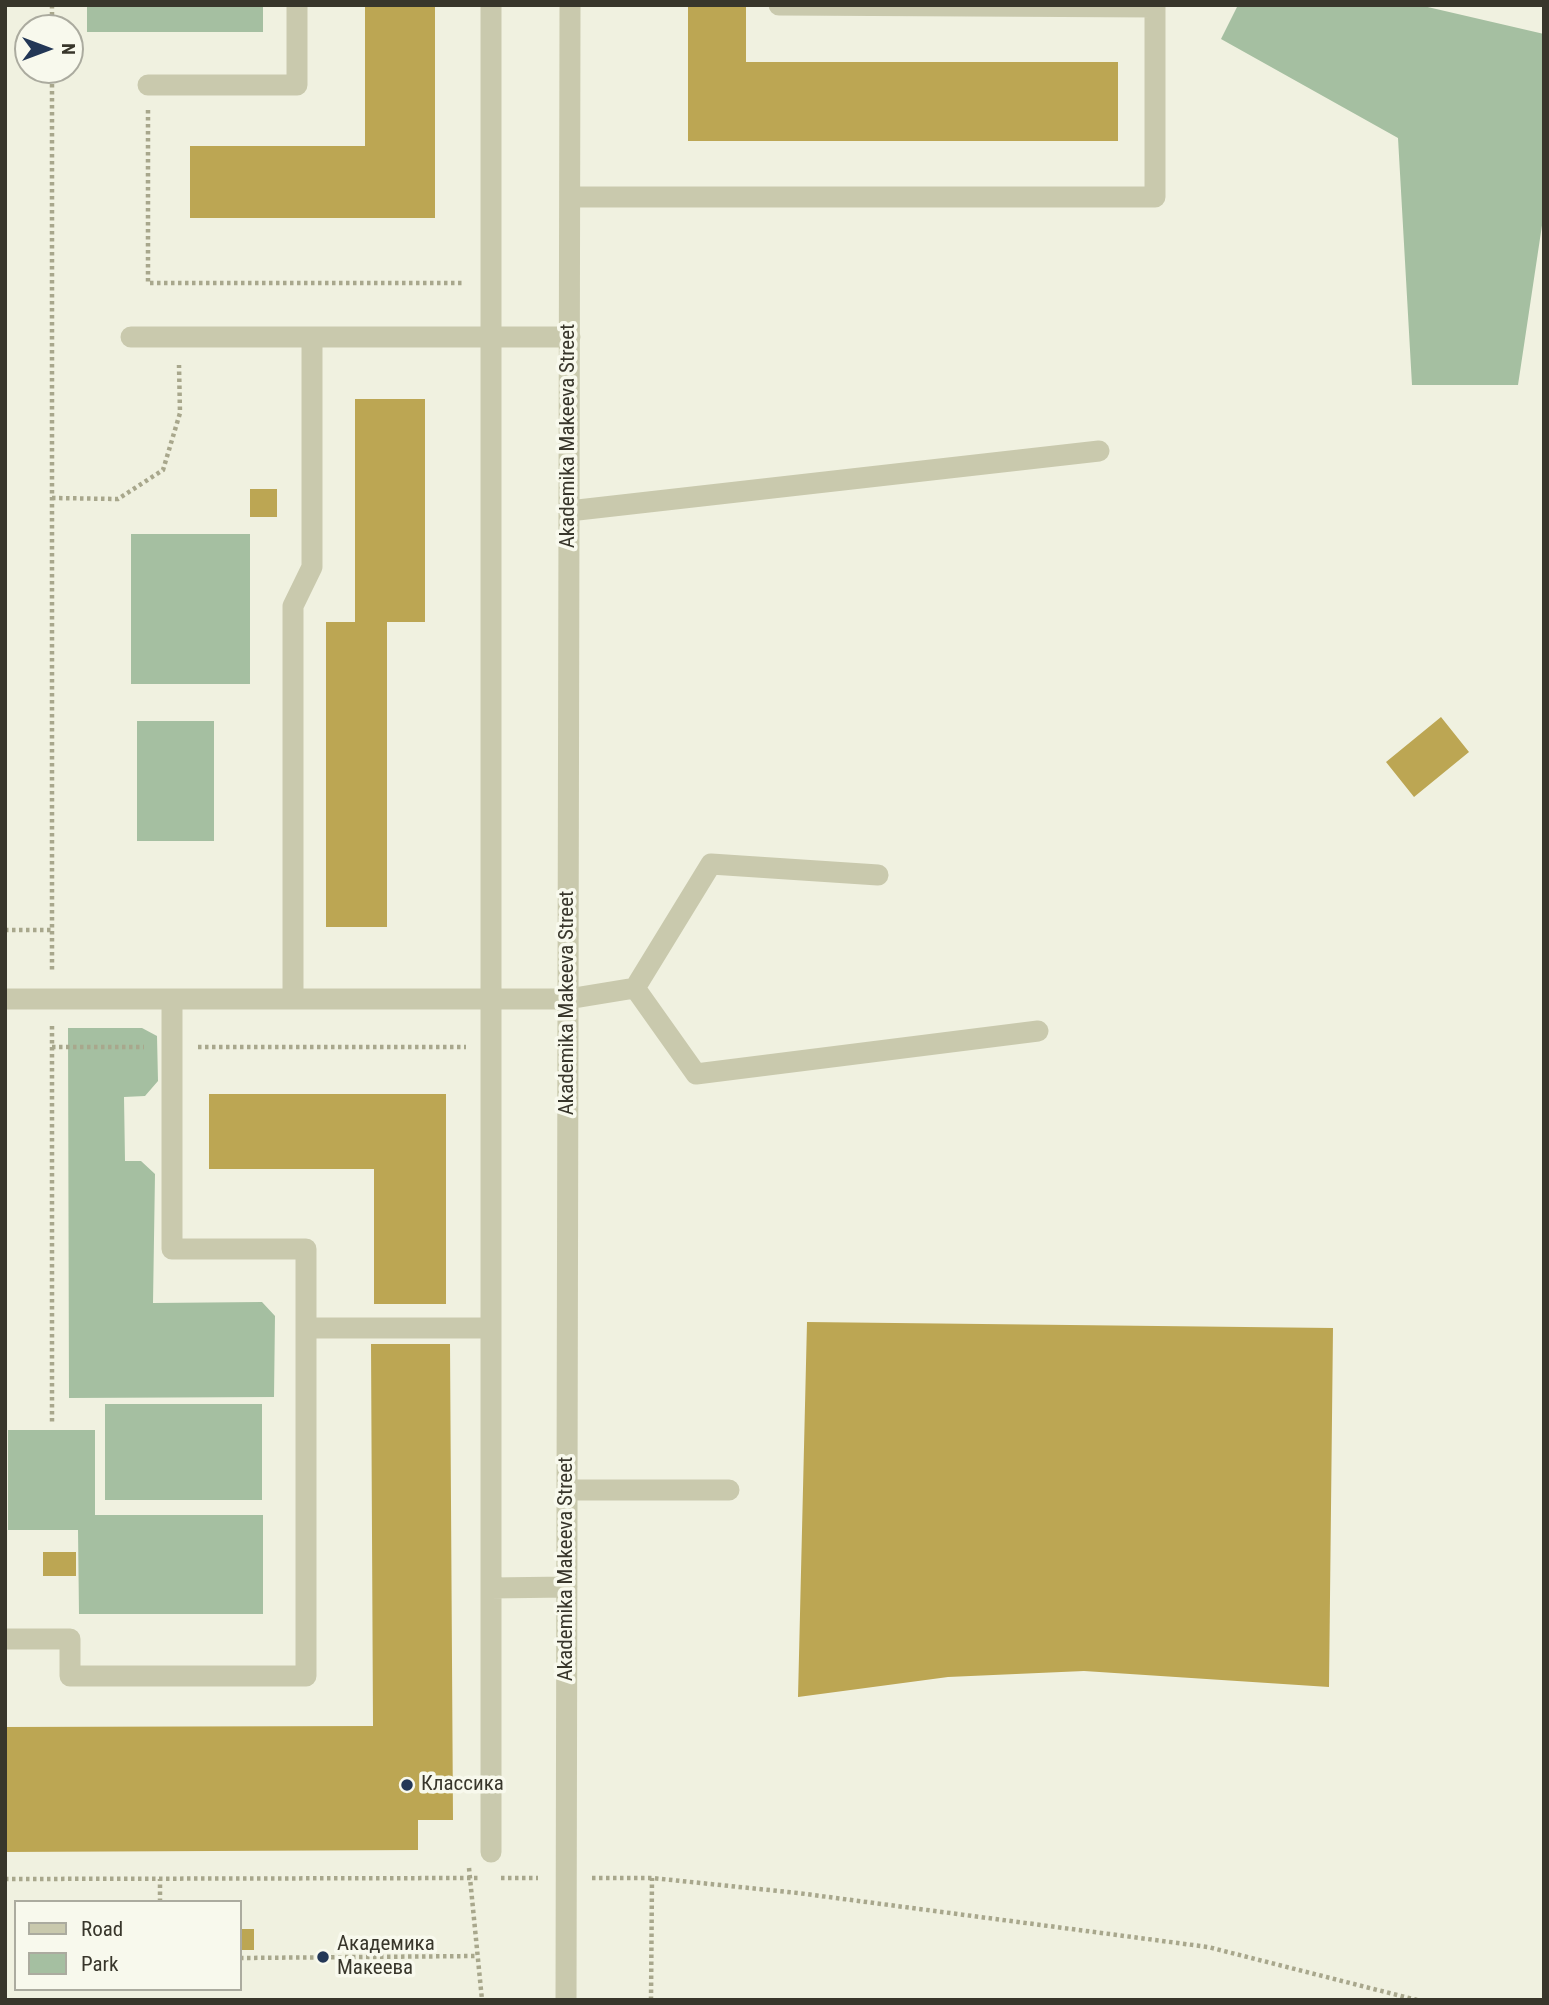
<!DOCTYPE html>
<meta charset="utf-8">
<style>
body{margin:0}
#map{position:relative;width:1549px;height:2005px;overflow:hidden;background:#f0f1e0;font-family:"Roboto Condensed",sans-serif}
canvas{display:block}
.frame{position:absolute;inset:0;border:7px solid #38362b;pointer-events:none}
.legend{position:absolute;left:14px;top:1900px;width:228px;height:91px;box-sizing:border-box;background:#f8f9ed;border:2px solid #abab9f;margin:0;padding:9px 12px;list-style:none;font-size:21px;color:#38362b}
.legend li{display:flex;align-items:center;gap:14px;height:35px}
.legend b{width:35px;border:2px solid #abab9f}
.north{position:absolute;left:14px;top:14px;width:70px;height:70px;box-sizing:border-box;background:#f8f9ed;border:2px solid #abab9f;border-radius:50%;rotate:90deg;font-size:19px;font-weight:700;line-height:28px;text-align:center;color:#38362b}
.north::after{content:'';display:block;margin:auto;width:24px;height:32px;background:#233756;clip-path:polygon(50% 0,100% 100%,50% 72%,0 100%)}
</style>
<div id="map">
<canvas width="1549" height="2005"></canvas>
<div class="frame"></div>
<ul class="legend">
<li><b style="height:9px;background:#c9c9ad"></b>Road</li>
<li><b style="height:19px;background:#a5bfa1"></b>Park</li>
</ul>
<div class="north">N</div>
</div>
<script>
const g = document.querySelector('canvas').getContext('2d');
g.lineJoin = 'round';
function fillPath(path, color) { g.fillStyle = color; g.fill(path, 'evenodd'); }
const shape = rows => new Path2D(rows.map(r => 'M' + r).join(''));
function strokePath(path, color, width, dash) { g.strokeStyle = color; g.lineWidth = width; g.lineCap = dash ? 'butt' : 'round'; g.setLineDash(dash || []); g.stroke(path); }
function label(font, color, halo, rows, align = 'center') {
  g.font = font + ' "Roboto Condensed",sans-serif'; g.lineWidth = 7; g.setLineDash([]); g.textBaseline = 'middle'; g.strokeStyle = halo; g.fillStyle = color; for (const [text, x, y, turn = 0] of rows) {
    g.save(); g.translate(x, y); g.rotate((+turn || 0) * Math.PI / 180); g.textAlign = isNaN(turn) ? turn : align; if (halo) g.strokeText(text, 0, 0); g.fillText(text, 0, 0); g.restore();
  }
}
fillPath(shape([
 [87,5,263,5,263,32,87,32],
 [1238,5,1419,5,1544,34,1544,212,1518,385,1412,385,1398,138,1221,39],
 [131,534,250,534,250,684,131,684],
 [137,721,214,721,214,841,137,841],
 [68,1028,142,1028,157,1036,158,1081,145,1096,124,1097,125,1161,141,1161,155,1174,153,1303,262,1302,275,1316,274,1397,69,1398],
 [105,1404,262,1404,262,1500,105,1500],
 [8,1430,95,1430,95,1515,263,1515,263,1614,79,1614,78,1530,8,1530]
]), '#a5bfa1');
fillPath(shape([
 [688,5,746,5,746,62,1118,62,1118,141,688,141],
 [365,7,435,7,435,218,190,218,190,146,365,146],
 [355,399,425,399,425,622,387,622,387,927,326,927,326,622,355,622],
 [250,489,277,489,277,517,250,517],
 [1441,717,1469,752,1414,797,1386,762],
 [209,1094,446,1094,446,1304,374,1304,374,1169,209,1169],
 [807,1322,1333,1328,1329,1687,1084,1671,948,1677,798,1697],
 [371,1344,450,1344,453,1820,418,1820,418,1850,5,1852,5,1727,373,1726],
 [43,1552,76,1552,76,1576,43,1576],
 [240,1929,254,1929,254,1950,240,1950]
]), '#bca653');
strokePath(shape([
 [52,5,52,28],
 [52,70,52,971],
 [148,110,148,283,464,283],
 [52,498,118,499,163,470,180,413,179,365],
 [5,930,52,930],
 [52,1026,52,1424],
 [52,1047,144,1047],
 [198,1047,466,1047],
 [469,1868,482,2000],
 [501,1878,538,1878],
 [592,1878,652,1878,798,1893,1208,1947,1417,2000],
 [5,1879,479,1878],
 [160,1902,160,1879],
 [240,1958,477,1956],
 [651,2000,652,1878]
]), '#a8a78c', 4.5, [3.5, 3.5]);
strokePath(shape([
 [491,5,491,1852],
 [148,85,297,85,297,5],
 [570,197,1155,197,1155,7,779,5],
 [131,337,570,337],
 [569,511,1099,451],
 [635,988,696,1074,1038,1031],
 [5,999,568,999,635,988,711,864,878,875],
 [293,999,293,606,312,567,312,337],
 [306,1328,491,1328],
 [567,1490,729,1490],
 [491,1588,567,1587],
 [5,1639,70,1639,70,1676,306,1676,306,1249,172,1249,172,999],
 [566,2000,570,5]
]), '#c9c9ad', 21);
for (const [x, y, r, color] of [
 [407,1785,7,"#233756"],
 [323,1957,7,"#233756"]
]) { const dot = new Path2D(); dot.arc(x, y, r, 0, 2 * Math.PI); g.fillStyle = color; g.fill(dot); strokePath(dot, '#f8f9ed', 2.5); }
label('21px', '#38362b', '#f8f9ed', [
 ["Akademika Makeeva Street",569,436,-90],
 ["Akademika Makeeva Street",568,1003,-90],
 ["Akademika Makeeva Street",567,1569,-90]
]);
label('21px', '#38362b', '#f8f9ed', [
 ["Классика",421,1785],
 ["Академика",337,1945],
 ["Макеева",337,1969]
], 'left');
</script>
